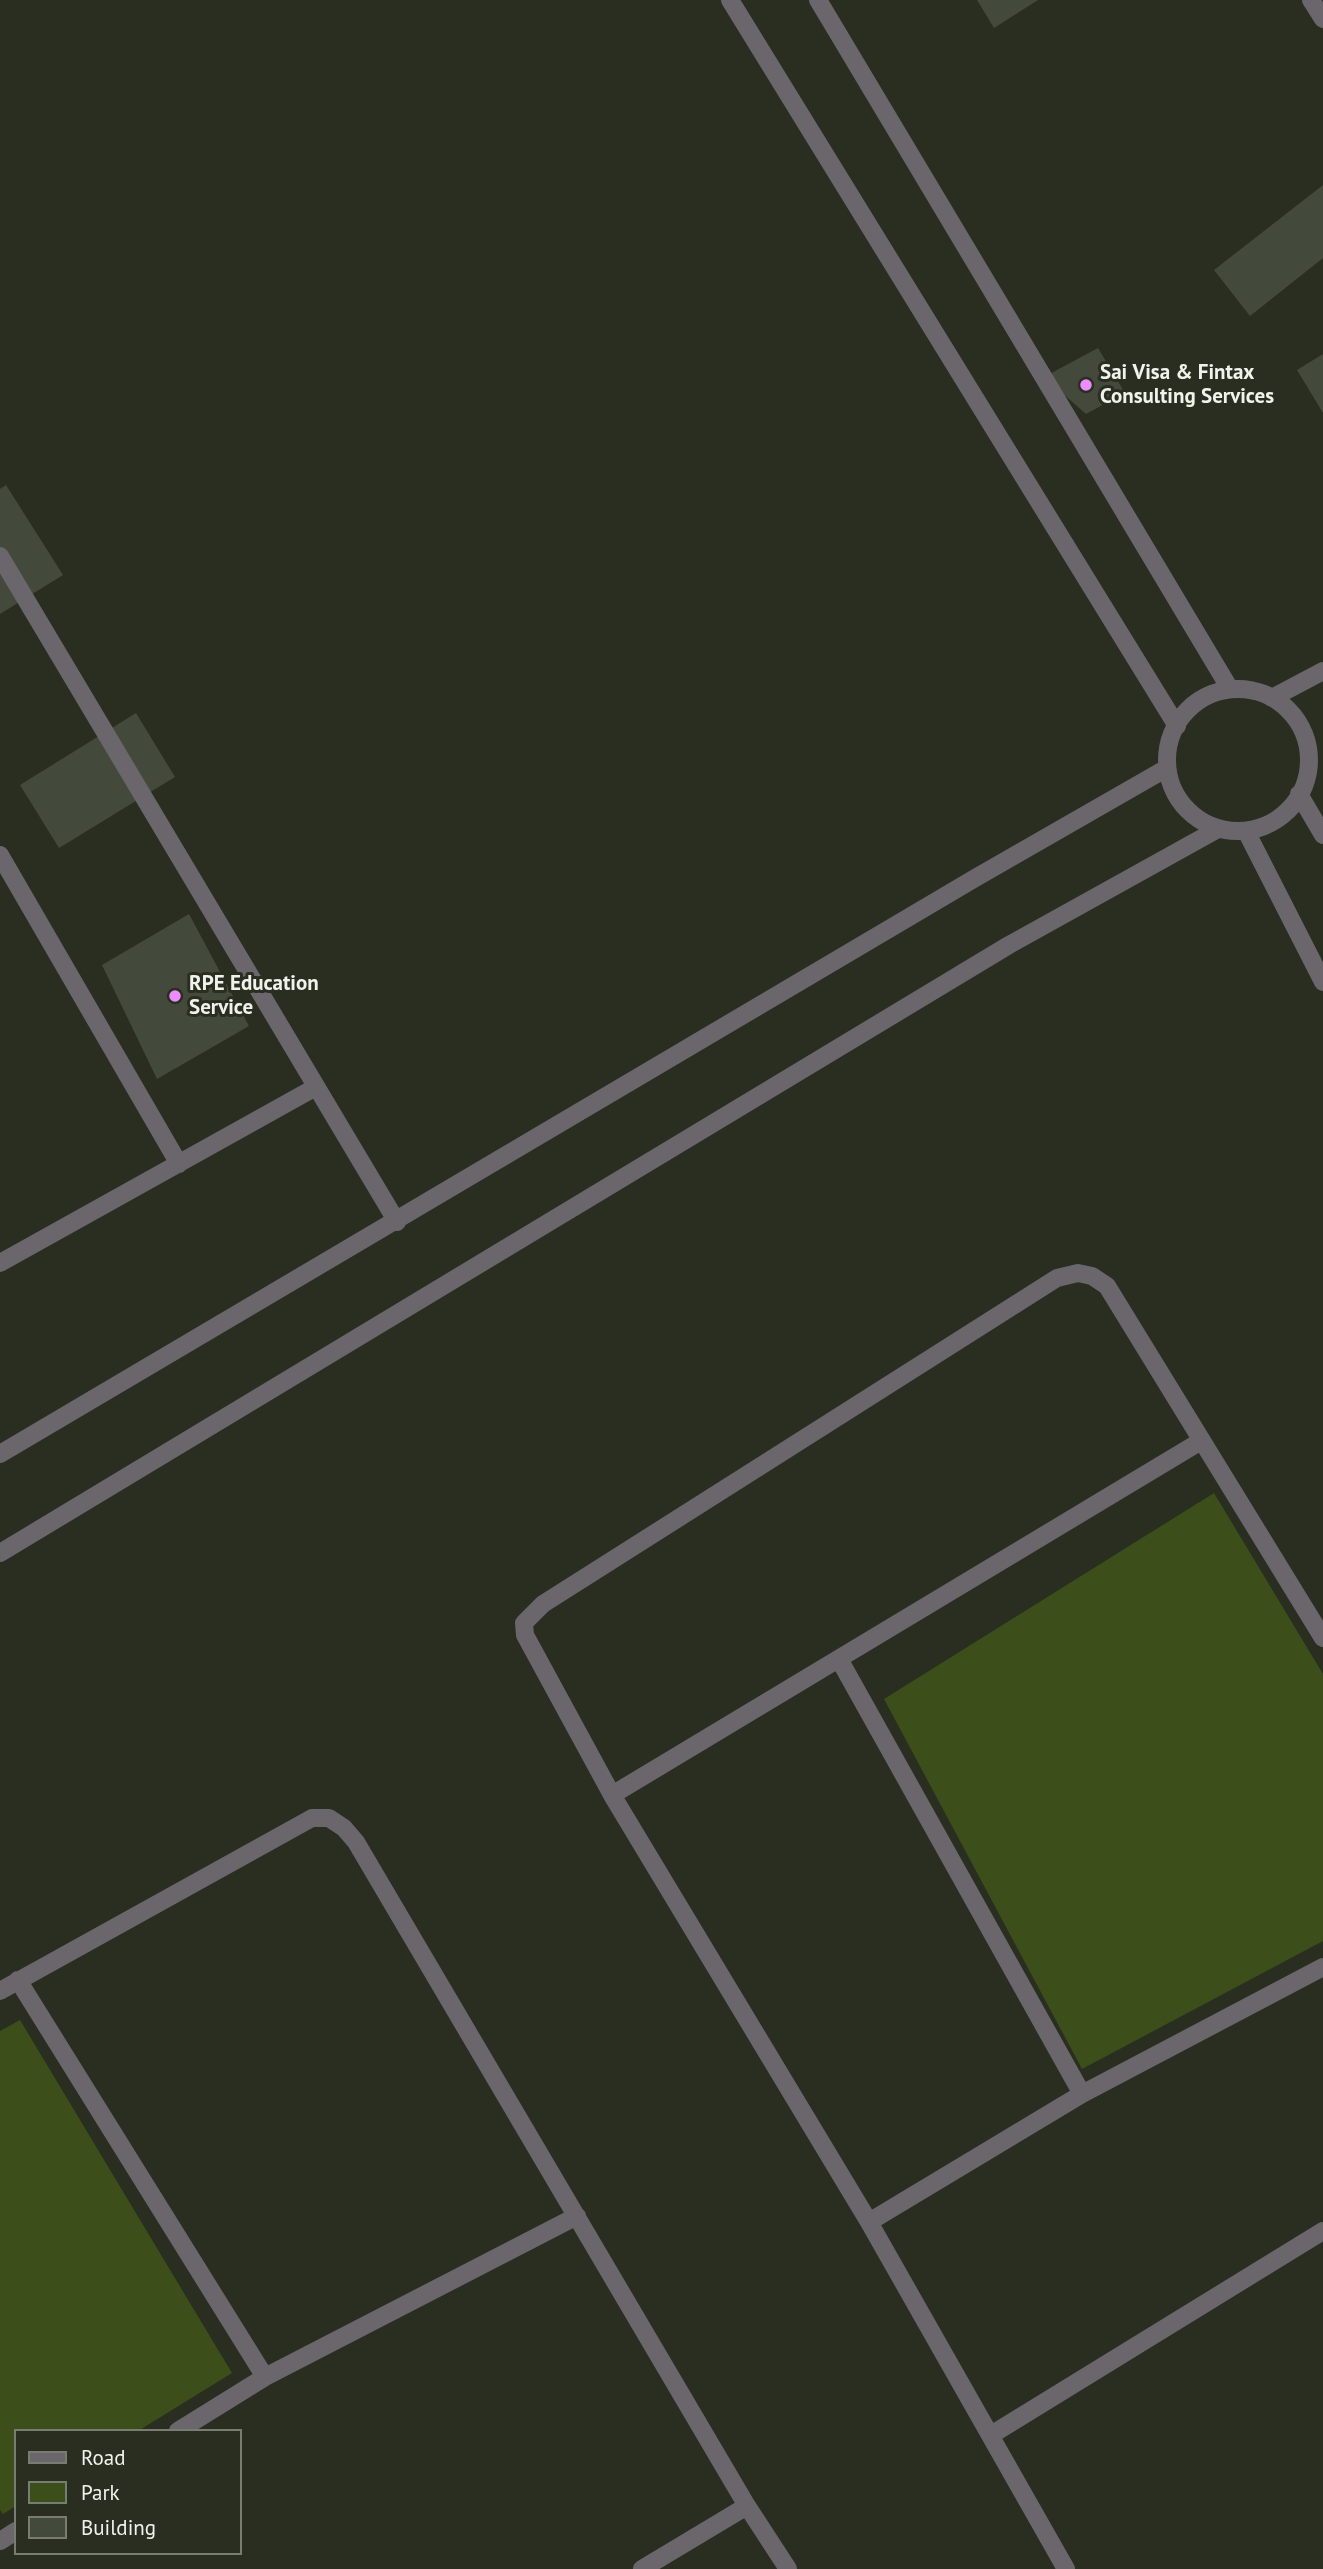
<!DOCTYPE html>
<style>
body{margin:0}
#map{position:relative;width:1323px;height:2569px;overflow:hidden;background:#292e21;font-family:"PT Sans",sans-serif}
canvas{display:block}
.legend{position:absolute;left:14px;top:2429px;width:228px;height:126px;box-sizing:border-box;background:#292e21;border:2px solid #787d72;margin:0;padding:9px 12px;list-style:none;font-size:21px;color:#eff3eb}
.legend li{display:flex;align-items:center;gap:14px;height:35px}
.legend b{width:35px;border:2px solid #787d72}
</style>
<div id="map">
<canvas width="1323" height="2569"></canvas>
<ul class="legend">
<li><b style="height:9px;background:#6b666c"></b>Road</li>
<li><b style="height:19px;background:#3c4e1a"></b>Park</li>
<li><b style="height:19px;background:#444a3b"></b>Building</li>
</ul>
</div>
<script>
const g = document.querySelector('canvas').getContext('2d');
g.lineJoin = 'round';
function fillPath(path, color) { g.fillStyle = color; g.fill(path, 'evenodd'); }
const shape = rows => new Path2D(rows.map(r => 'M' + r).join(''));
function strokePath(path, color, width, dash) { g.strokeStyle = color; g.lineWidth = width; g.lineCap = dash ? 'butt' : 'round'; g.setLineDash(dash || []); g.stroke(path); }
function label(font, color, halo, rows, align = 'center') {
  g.font = font + ' "PT Sans",sans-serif'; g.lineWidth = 6; g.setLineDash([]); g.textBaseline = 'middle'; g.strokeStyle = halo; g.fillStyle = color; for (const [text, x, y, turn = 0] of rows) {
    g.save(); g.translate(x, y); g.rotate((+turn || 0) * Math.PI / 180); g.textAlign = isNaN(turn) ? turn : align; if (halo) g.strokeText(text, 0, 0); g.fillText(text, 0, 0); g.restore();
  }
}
fillPath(shape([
 [1214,1493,1323,1674,1323,1941,1082,2069,884,1699],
 [20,2020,232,2373,138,2431,16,2431,16,2506,3,2514,0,2510,0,2031]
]), '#3c4e1a');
fillPath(shape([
 [977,0,1038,0,994,28],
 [1323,185,1323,258,1250,316,1214,270],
 [1098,348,1125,393,1086,414,1044,377],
 [1323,354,1323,413,1297,370],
 [6,485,63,575,0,614,0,489],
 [136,713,175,777,59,848,20,785],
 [189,914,249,1026,157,1079,102,965]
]), '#444a3b');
strokePath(shape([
 [730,0,1177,726],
 [818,0,1230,689],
 [1311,0,1323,19],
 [0,556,397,1222],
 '1167 760a71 71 0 1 1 142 0a71 71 0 1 1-142 0Z',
 [1272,698,1323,671],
 [1299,794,1323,835],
 [1246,831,1323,982],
 [0,855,179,1164],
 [0,1263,316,1087],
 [0,1454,977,877,1167,768],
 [0,1553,1009,945,1218,829],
 [839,1659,1082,2094],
 [612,1795,1201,1441],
 [18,1980,265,2377],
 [0,1991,312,1818,329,1818,344,1828,356,1842,747,2506,788,2569],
 [869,2222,1082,2094,1323,1967],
 [178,2431,265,2377,577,2216],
 [991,2435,1323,2231],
 [0,2541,16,2531],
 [642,2569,747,2506],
 [1066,2569,869,2222,612,1795,525,1635,524,1623,543,1604,1057,1278,1078,1273,1092,1276,1107,1286,1323,1638]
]), '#6b666c', 18);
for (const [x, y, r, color] of [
 [1086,385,7,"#eb8dfc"],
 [175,996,7,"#eb8dfc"]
]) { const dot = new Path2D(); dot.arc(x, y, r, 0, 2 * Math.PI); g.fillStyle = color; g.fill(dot); strokePath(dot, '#292e21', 2.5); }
label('bold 21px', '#eff3eb', '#292e21', [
 ["Sai Visa & Fintax",1100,373],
 ["Consulting Services",1100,397],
 ["RPE Education",189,984],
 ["Service",189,1008]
], 'left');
</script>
